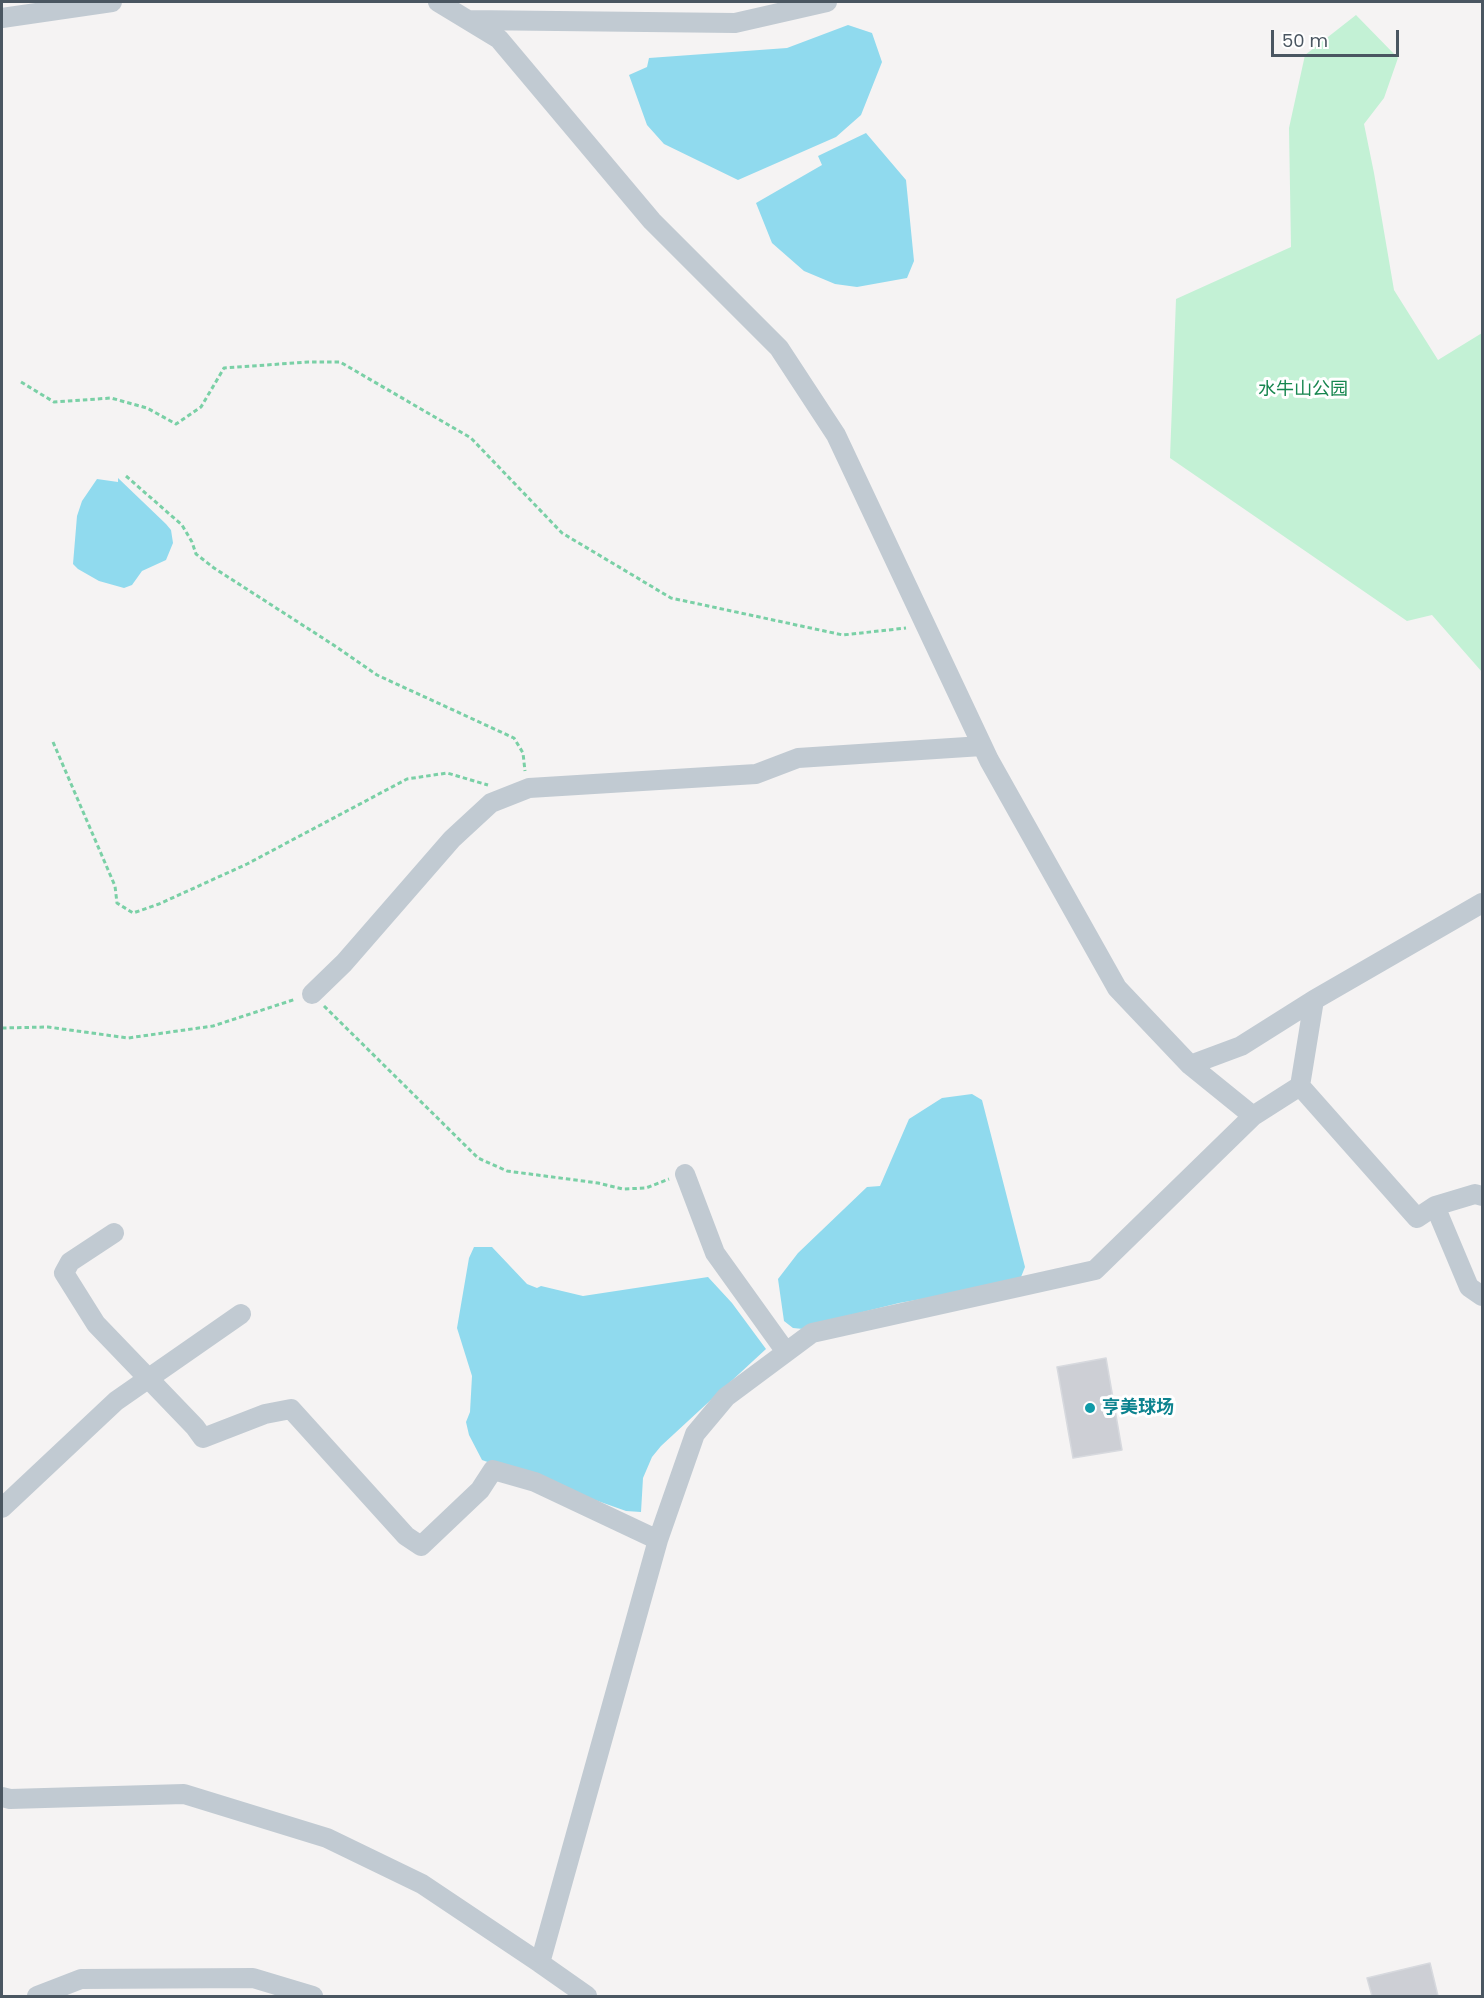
<!DOCTYPE html>
<meta charset="utf-8">
<style>
body{margin:0}
#map{position:relative;width:1484px;height:1998px;overflow:hidden;background:#f5f3f3;font-family:Poppins,sans-serif}
canvas{display:block}
.frame{position:absolute;inset:0;border:3px solid #4a5661;pointer-events:none}
.scale{position:absolute;left:1271px;top:30px;width:128px;height:27px;box-sizing:border-box;border:3px solid #4a5661;border-top:0;padding-left:8px;font-size:18px;line-height:21px;white-space:nowrap;color:#4a5661;-webkit-text-stroke:4px #fff;paint-order:stroke}
</style>
<div id="map">
<canvas width="1484" height="1998"></canvas>
<div class="frame"></div>
<div class="scale">50 m</div>
</div>
<script>
const g = document.querySelector('canvas').getContext('2d');
g.lineJoin = 'round';
function fillPath(path, color) { g.fillStyle = color; g.fill(path, 'evenodd'); }
const shape = rows => new Path2D(rows.map(r => 'M' + r).join(''));
function strokePath(path, color, width, dash) { g.strokeStyle = color; g.lineWidth = width; g.lineCap = dash ? 'butt' : 'round'; g.setLineDash(dash || []); g.stroke(path); }
function label(font, color, halo, rows, align = 'center') {
  g.font = font + ' Poppins,"Noto Sans SC",sans-serif'; g.lineWidth = 6; g.setLineDash([]); g.textBaseline = 'middle'; g.strokeStyle = halo; g.fillStyle = color; for (const [text, x, y, turn = 0] of rows) {
    g.save(); g.translate(x, y); g.rotate((+turn || 0) * Math.PI / 180); g.textAlign = isNaN(turn) ? turn : align; if (halo) g.strokeText(text, 0, 0); g.fillText(text, 0, 0); g.restore();
  }
}
fillPath(shape([
 [1356,15,1398,58,1384,98,1364,124,1374,173,1394,290,1438,360,1482,333,1482,672,1432,615,1407,621,1170,458,1176,299,1291,247,1289,128,1305,55]
]), '#c3f1d5');
fillPath(shape([
 [848,25,872,33,882,62,861,115,836,137,738,180,664,144,647,125,629,75,647,67,649,58,787,48],
 [866,133,906,180,914,261,907,278,857,287,835,284,804,271,772,243,756,203,822,165,818,156],
 [118,478,166,524,171,530,173,543,166,560,142,571,132,585,124,588,99,581,78,569,73,564,77,516,82,501,97,479,118,482],
 [972,1094,982,1100,1025,1267,1019,1282,899,1303,827,1321,803,1329,793,1328,784,1321,778,1279,798,1253,867,1187,880,1186,909,1119,942,1098],
 [474,1247,492,1247,527,1284,537,1288,541,1286,583,1296,708,1277,732,1303,766,1349,661,1446,652,1457,643,1478,641,1512,626,1511,482,1460,469,1435,466,1422,470,1412,472,1376,457,1328,469,1258]
]), '#90daee');
const building = shape([
 [1106,1358,1122,1450,1073,1458,1057,1367,1106,1358],
 [1430,1963,1438,1996,1372,1996,1367,1978,1430,1963]
]);
fillPath(building, '#cdcfd5');
strokePath(building, '#d7d9de', 1.5);
strokePath(shape([
 [21,382,54,402,111,398,147,408,176,424,201,407,224,368,308,362,340,362,471,438,562,533,671,598,843,635,906,628],
 [126,476,182,525,192,542,196,554,214,568,332,644,377,675,514,738,523,753,525,771],
 [53,742,115,886,117,903,133,913,159,904,247,864,407,779,447,773,488,785],
 [324,1006,478,1158,507,1171,598,1183,623,1189,646,1188,669,1179],
 [2,1028,48,1027,128,1038,213,1026,296,999]
]), '#7ad0a6', 3, [4.5, 3]);
strokePath(shape([
 [438,2,499,39,652,221,779,348,836,435,989,760,1117,988,1190,1065,1253,1116],
 [2,18,112,2],
 [468,20,735,23,827,2],
 [312,994,344,963,452,839,491,803,529,788,756,774,798,758,982,746],
 [1190,1065,1241,1046,1314,1000,1482,903],
 [1300,1086,1417,1218,1435,1206,1469,1287,1482,1296],
 [685,1174,715,1253,786,1352],
 [1435,1206,1475,1194,1482,1196],
 [114,1233,70,1262,64,1273,96,1324,195,1427,203,1438,265,1414,291,1409,406,1536,421,1546,480,1490,493,1470,535,1482,658,1540],
 [2,1508,116,1401,241,1314],
 [2,1797,10,1799,184,1794,327,1838,422,1884,540,1963,587,1996],
 [540,1963,658,1540,695,1434,726,1397,812,1333,1095,1270,1253,1116,1300,1086,1314,1000],
 [37,1996,81,1979,253,1978,313,1996]
]), '#c1cad2', 20);
for (const [x, y, r, color] of [
 [1090,1408,6,"#0f9aa8"]
]) { const dot = new Path2D(); dot.arc(x, y, r, 0, 2 * Math.PI); g.fillStyle = color; g.fill(dot); strokePath(dot, '#fff', 2); }
label('18px', '#17864f', '#fff', [
 ["水牛山公园",1303,390]
]);
label('bold 18px', '#0d838f', '#fff', [
 ["亨美球场",1102,1408]
], 'left');
</script>
